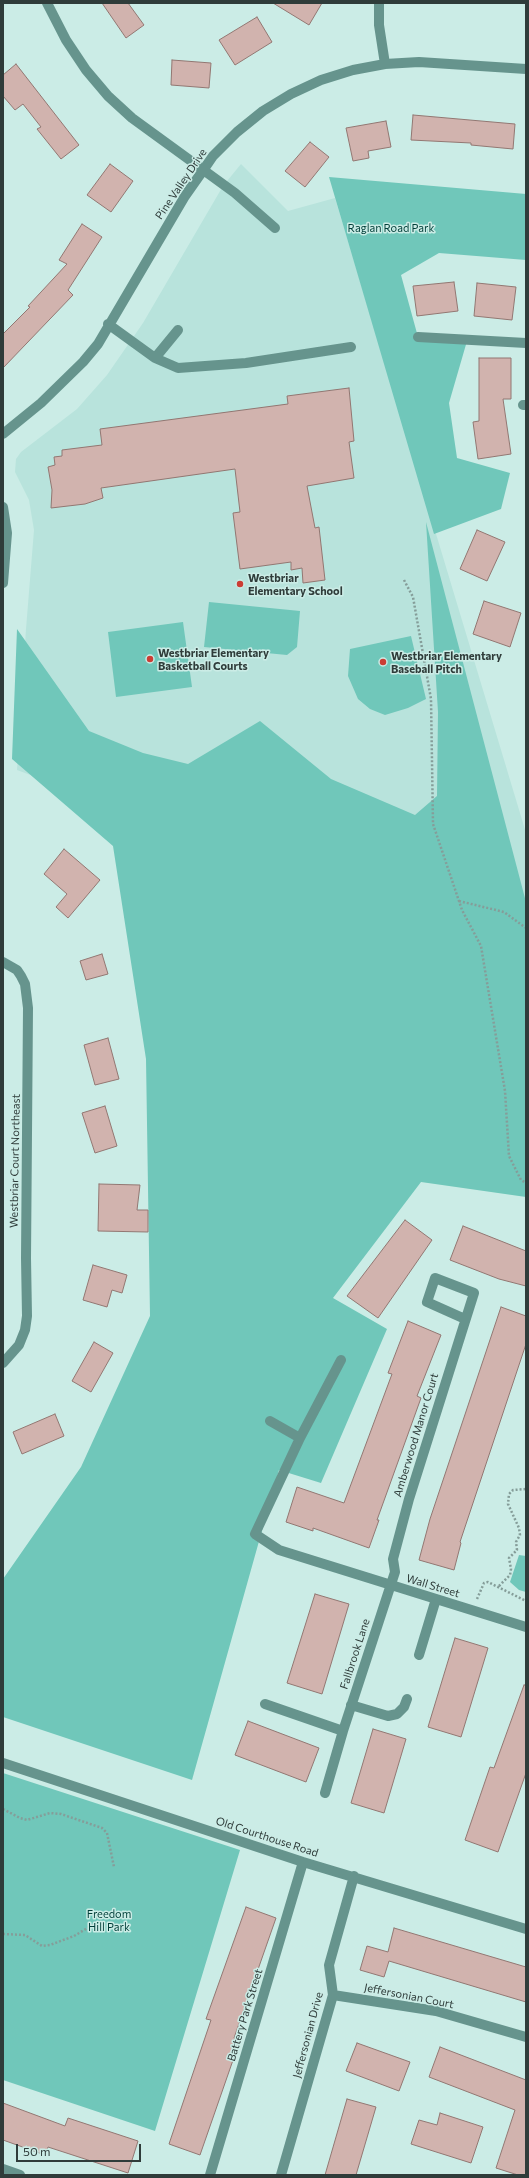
<!DOCTYPE html>
<style>
body{margin:0}
#map{position:relative;width:529px;height:2178px;overflow:hidden;background:#cbece6;font-family:Commissioner,sans-serif}
canvas{display:block}
.frame{position:absolute;inset:0;border:4px solid #2f3c3a;pointer-events:none}
.scale{position:absolute;left:16px;top:2144px;width:125px;height:18px;box-sizing:border-box;border:2px solid #2f3c3a;border-top:0;padding-left:5px;font-size:12px;line-height:14px;white-space:nowrap;color:#2f3c3a;-webkit-text-stroke:3px #cbece6;paint-order:stroke}
</style>
<div id="map">
<canvas width="529" height="2178"></canvas>
<div class="frame"></div>
<div class="scale">50 m</div>
</div>
<script>
const g = document.querySelector('canvas').getContext('2d');
g.lineJoin = 'round';
function fillPath(path, color) { g.fillStyle = color; g.fill(path, 'evenodd'); }
const shape = rows => new Path2D(rows.map(r => 'M' + r).join(''));
function strokePath(path, color, width, dash) { g.strokeStyle = color; g.lineWidth = width; g.lineCap = dash ? 'butt' : 'round'; g.setLineDash(dash || []); g.stroke(path); }
function label(font, color, halo, rows, align = 'center') {
  g.font = font + ' Commissioner,sans-serif'; g.lineWidth = 3; g.setLineDash([]); g.textBaseline = 'middle'; g.strokeStyle = halo; g.fillStyle = color; for (const [text, x, y, turn = 0] of rows) {
    g.save(); g.translate(x, y); g.rotate((+turn || 0) * Math.PI / 180); g.textAlign = isNaN(turn) ? turn : align; if (halo) g.strokeText(text, 0, 0); g.fillText(text, 0, 0); g.restore();
  }
}
fillPath(shape([
 [241,164,288,211,335,198,526,833,526,961,17,770,26,629,34,530,29,500,15,472,16,459,21,452,77,409,107,375,143,323,223,186]
]), '#b8e3dc');
fillPath(shape([
 [329,177,526,194,526,260,439,253,401,275,418,337,467,341,449,403,457,458,510,473,501,509,434,534],
 [426,522,526,902,526,1197,421,1182,333,1298,387,1329,321,1483,279,1470,192,1780,3,1717,3,1579,81,1467,150,1316,146,1059,113,846,12,759,17,629,89,731,143,753,188,764,260,721,331,779,415,815,437,796,438,712],
 [209,602,300,611,297,647,287,655,204,647],
 [183,622,192,687,116,697,108,632],
 [411,636,426,699,408,708,385,715,370,709,358,699,348,676,350,649],
 [519,1555,526,1556,526,1592,519,1590,510,1582],
 [3,1773,240,1850,155,2131,3,2080]
]), '#70c7ba');
const building = shape([
 [102,3,128,3,144,25,126,38,102,3],
 [273,3,322,3,309,25,273,3],
 [257,17,272,42,235,65,219,40,257,17],
 [172,60,211,63,209,88,171,85,172,60],
 [16,64,79,145,61,159,37,129,41,127,23,104,15,110,3,96,3,75,16,64],
 [413,115,515,124,513,149,471,145,471,143,411,140,413,115],
 [386,121,391,147,368,151,369,158,353,161,346,128,386,121],
 [310,142,329,157,305,187,285,171,310,142],
 [110,164,133,181,111,212,87,195,110,164],
 [82,224,102,237,68,290,73,295,3,368,3,334,30,307,28,306,67,264,59,260,82,224],
 [454,282,458,311,417,316,413,286,454,282],
 [477,283,516,287,512,320,474,316,477,283],
 [479,358,511,358,511,399,503,399,511,454,478,459,473,422,479,421,479,358],
 [349,388,354,441,349,442,354,478,307,486,315,528,319,527,325,580,303,583,302,568,291,570,291,562,240,569,233,513,240,512,235,469,101,488,103,498,85,504,51,508,52,490,48,467,55,465,54,457,62,456,62,450,102,445,100,429,288,404,287,396,349,388],
 [477,530,505,542,487,581,460,569,477,530],
 [484,601,521,613,510,647,473,634,484,601],
 [64,849,100,880,68,918,56,907,67,894,44,874,64,849],
 [102,954,108,974,86,980,80,961,102,954],
 [108,1038,119,1079,95,1085,84,1045,108,1038],
 [105,1106,117,1146,95,1153,82,1113,105,1106],
 [99,1184,140,1185,137,1210,148,1210,148,1232,98,1231,99,1184],
 [405,1220,432,1240,378,1318,347,1296,405,1220],
 [463,1226,526,1251,526,1286,499,1279,450,1260,463,1226],
 [93,1265,127,1275,122,1293,112,1290,107,1307,83,1300,93,1265],
 [501,1307,526,1316,526,1344,460,1542,461,1543,454,1570,419,1560,430,1519,501,1307],
 [408,1321,441,1335,417,1396,421,1398,377,1520,379,1520,369,1548,313,1528,313,1531,286,1522,297,1487,344,1503,392,1374,388,1373,408,1321],
 [94,1342,113,1353,91,1392,72,1381,94,1342],
 [55,1414,64,1436,22,1454,13,1432,55,1414],
 [315,1594,349,1604,322,1694,287,1683,315,1594],
 [455,1638,488,1648,461,1737,428,1727,455,1638],
 [524,1685,526,1685,526,1773,498,1852,465,1840,490,1767,494,1768,524,1685],
 [248,1721,319,1748,306,1782,235,1755,248,1721],
 [373,1729,406,1739,384,1813,351,1803,373,1729],
 [246,1907,276,1918,234,2038,240,2040,200,2155,169,2144,211,2020,206,2019,246,1907],
 [394,1928,526,1967,526,2002,389,1961,384,1977,360,1970,367,1946,388,1952,394,1928],
 [357,2043,410,2062,399,2091,346,2071,357,2043],
 [440,2047,526,2080,526,2175,518,2175,496,2168,515,2110,429,2077,440,2047],
 [347,2099,376,2107,356,2175,325,2175,347,2099],
 [3,2103,65,2126,68,2118,138,2141,128,2173,48,2147,45,2155,3,2140,3,2103],
 [440,2113,483,2127,471,2163,411,2144,419,2120,437,2125,440,2113]
]);
fillPath(building, '#d1b3ae');
strokePath(building, '#927772', 1);
strokePath(shape([
 [404,580,413,597,431,699,433,824,462,910,481,946,505,1091,509,1156,521,1180,526,1183],
 [459,901,504,912,526,928],
 [499,1586,510,1575,511,1569,509,1558,517,1550,516,1542,520,1535,519,1528,508,1504,509,1494,513,1490,526,1489],
 [477,1599,484,1583,488,1582,526,1601],
 [3,1809,20,1818,27,1820,50,1813,61,1814,102,1828,107,1833,114,1867],
 [3,1934,25,1935,42,1946,50,1945,74,1936,98,1922]
]), '#859d99', 2.5, [2, 2]);
strokePath(shape([
 [47,3,66,40,86,70,108,96,132,118,235,193,275,228],
 [379,3,379,25,385,64],
 [108,324,155,358,178,368,246,363,351,347],
 [418,337,526,343],
 [155,358,178,330],
 [523,405,526,405],
 [3,434,41,403,83,362,98,344,185,196,204,169,213,156,237,132,263,111,291,94,321,80,353,70,385,64,419,62,526,69],
 [3,507,7,533,3,583],
 [3,962,17,970,21,976,25,984,28,1008,26,1258,27,1316,25,1330,19,1345,3,1363],
 [270,1421,300,1438,255,1534,279,1550,526,1627],
 [300,1438,341,1360],
 [419,1655,436,1599],
 [265,1704,343,1731,395,1572,393,1559,409,1499,474,1293,435,1278,427,1302,465,1319],
 [351,1705,388,1716,397,1714,404,1707,407,1699],
 [3,1763,303,1862,526,1929],
 [325,1793,343,1731],
 [333,1995,436,2011,526,2037],
 [3,2169,20,2175],
 [210,2175,303,1862],
 [281,2175,333,1995,329,1965,354,1876]
]), '#66948d', 10);
for (const [x, y, r, color] of [
 [240,584,4,"#cb3d34"],
 [150,659,4,"#cb3d34"],
 [383,662,4,"#cb3d34"]
]) { const dot = new Path2D(); dot.arc(x, y, r, 0, 2 * Math.PI); g.fillStyle = color; g.fill(dot); strokePath(dot, '#cbece6', 1.5); }
label('11px', '#2f3c3a', '#cbece6', [
 ["Pine Valley Drive",181,184,-56],
 ["Westbriar Court Northeast",15,1161,-89],
 ["Amberwood Manor Court",416,1435,-73],
 ["Wall Street",433,1586,17],
 ["Fallbrook Lane",355,1654,-72],
 ["Old Courthouse Road",267,1837,18],
 ["Jeffersonian Court",409,1996,11],
 ["Battery Park Street",245,2015,-73],
 ["Jeffersonian Drive",308,2035,-75]
]);
label('11px', '#013e38', '#cbece6', [
 ["Raglan Road Park",391,228],
 ["Freedom",109,1914],
 ["Hill Park",109,1927]
]);
label('bold 11px', '#2f3c3a', '#cbece6', [
 ["Westbriar",248,578],
 ["Elementary School",248,591],
 ["Westbriar Elementary",158,653],
 ["Basketball Courts",158,666],
 ["Westbriar Elementary",391,656],
 ["Baseball Pitch",391,669]
], 'left');
</script>
